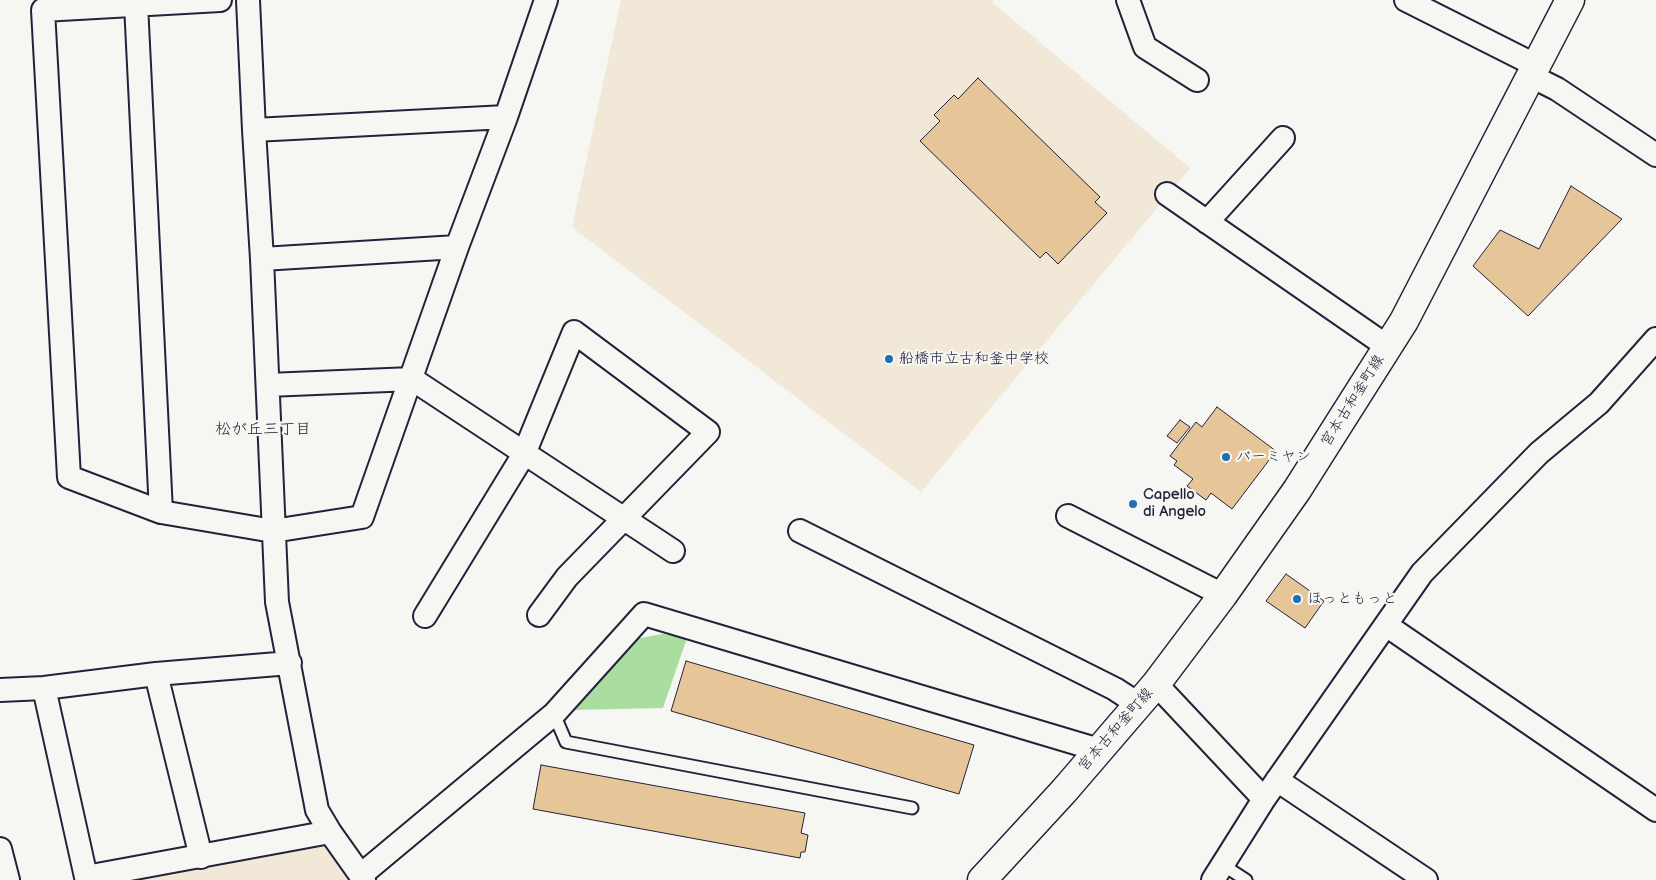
<!DOCTYPE html>
<meta charset="utf-8">
<style>
body{margin:0}
canvas{display:block;background:#f6f6f2}
</style>
<canvas width="1656" height="880"></canvas>
<script>
const g = document.querySelector('canvas').getContext('2d');
g.lineJoin = 'round';
function fillPath(path, color) { g.fillStyle = color; g.fill(path, 'evenodd'); }
const shape = rows => new Path2D(rows.map(r => 'M' + r).join(''));
function strokePath(path, color, width, dash) { g.strokeStyle = color; g.lineWidth = width; g.lineCap = dash ? 'butt' : 'round'; g.setLineDash(dash || []); g.stroke(path); }
function label(font, color, halo, rows, align = 'center') {
  g.font = font + ' "Balsamiq Sans","Klee One",sans-serif'; g.lineWidth = 4.5; g.setLineDash([]); g.textBaseline = 'middle'; g.strokeStyle = halo; g.fillStyle = color; for (const [text, x, y, turn = 0] of rows) {
    g.save(); g.translate(x, y); g.rotate((+turn || 0) * Math.PI / 180); g.textAlign = isNaN(turn) ? turn : align; if (halo) g.strokeText(text, 0, 0); g.fillText(text, 0, 0); g.restore();
  }
}
fillPath(shape([
 [621,0,993,0,993,3,1190,168,921,492,572,227],
 [316,842,338,855,350,880,134,880]
]), '#f1e8d7');
fillPath(shape([
 [662,634,687,638,663,708,571,710,635,639]
]), '#aadea0');
const building = shape([
 [978,78,1100,197,1095,202,1107,213,1058,264,1046,252,1040,258,920,141,940,121,934,115,954,95,958,99,978,78],
 [1571,186,1622,219,1528,316,1473,266,1500,230,1539,249,1571,186],
 [1217,407,1276,451,1232,509,1211,493,1206,500,1187,486,1193,479,1174,465,1177,461,1170,456,1196,422,1202,427,1217,407],
 [1180,420,1190,427,1177,443,1167,436,1180,420],
 [1286,574,1324,601,1305,628,1266,601,1286,574],
 [686,661,974,745,959,794,671,711,686,661],
 [541,765,805,813,801,833,808,835,805,852,801,852,800,858,533,809,541,765]
]);
fillPath(building, '#e6c698');
strokePath(building, '#22223b', 1);
const lane = shape([
 [554,714,566,742,912,808],
 [1223,865,1246,880]
]);
const street = shape([
 [220,0,43,10,69,477,161,512,273,531,362,517,457,247,506,117,546,0],
 [248,0,254,130,262,259,277,602,317,810,330,832,364,880],
 [1128,0,1145,47,1197,80],
 [1406,0,1537,66],
 [136,4,161,512],
 [1531,76,1557,89,1656,155],
 [254,130,506,117],
 [1167,194,1388,347],
 [1207,222,1283,138],
 [262,259,457,247],
 [268,385,412,379,673,551],
 [1068,516,1223,595],
 [800,531,1115,689,1138,704],
 [425,616,524,454,574,332,708,432,567,577,539,615],
 [1386,625,1656,810],
 [156,674,201,857],
 [1156,684,1264,799],
 [44,688,86,877,330,832],
 [0,690,44,688,156,674,290,663],
 [1277,780,1426,880],
 [0,849,8,880],
 [361,875,554,714,644,614,1099,750],
 [1213,880,1264,799,1422,573,1539,453,1599,403,1656,339]
]);
const secondary = shape([
 [982,880,1064,791,1156,684,1223,595,1297,490,1404,321,1570,0]
]);
strokePath(lane, '#22223b', 15);
strokePath(street, '#22223b', 26);
strokePath(secondary, '#22223b', 31);
strokePath(lane, '#f6f6f2', 11);
strokePath(street, '#f6f6f2', 22);
strokePath(secondary, '#f6f6f2', 28);
for (const [x, y, r, color] of [
 [889,359,5,"#1f6fb2"],
 [1226,457,5,"#1f6fb2"],
 [1133,504,5,"#1f6fb2"],
 [1297,599,5,"#1f6fb2"]
]) { const dot = new Path2D(); dot.arc(x, y, r, 0, 2 * Math.PI); g.fillStyle = color; g.fill(dot); strokePath(dot, '#f6f6f2', 2); }
label('15px', '#22223b', '#f6f6f2', [
 ["船橋市立古和釜中学校",899,359],
 ["バーミヤン",1236,457],
 ["Capello",1143,495],
 ["di Angelo",1143,512],
 ["ほっともっと",1307,599]
], 'left');
label('15px', '#22223b', '#f6f6f2', [
 ["宮本古和釜町線",1353,401,-58],
 ["宮本古和釜町線",1116,730,-49]
]);
label('16px', '#22223b', '#f6f6f2', [
 ["松が丘三丁目",263,430]
]);
</script>
